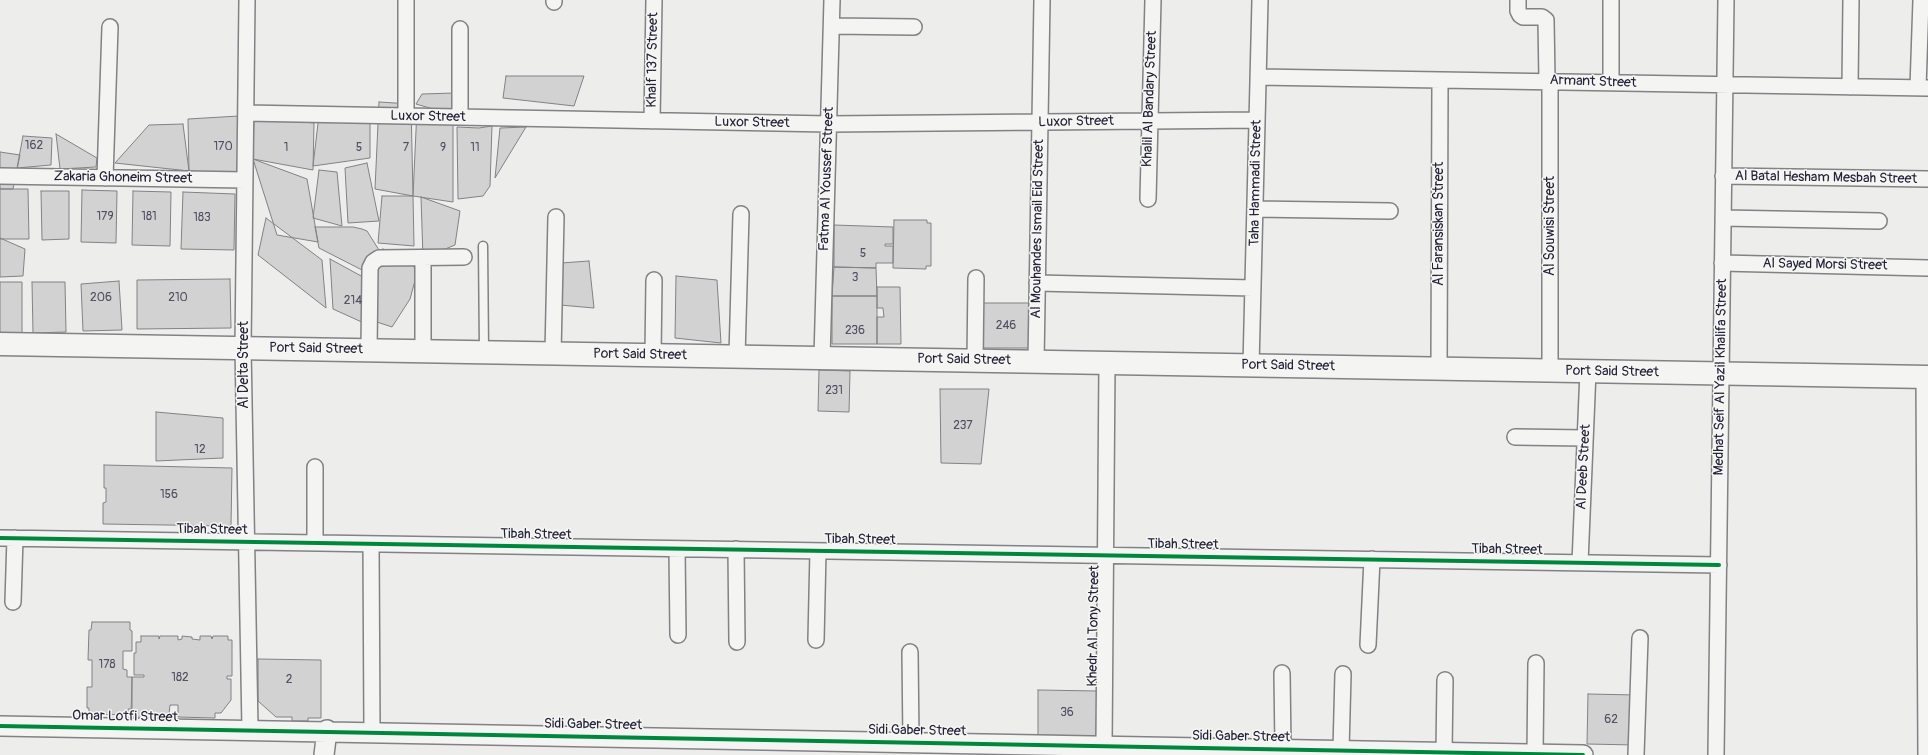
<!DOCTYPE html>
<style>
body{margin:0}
canvas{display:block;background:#ededec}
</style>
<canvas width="1928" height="755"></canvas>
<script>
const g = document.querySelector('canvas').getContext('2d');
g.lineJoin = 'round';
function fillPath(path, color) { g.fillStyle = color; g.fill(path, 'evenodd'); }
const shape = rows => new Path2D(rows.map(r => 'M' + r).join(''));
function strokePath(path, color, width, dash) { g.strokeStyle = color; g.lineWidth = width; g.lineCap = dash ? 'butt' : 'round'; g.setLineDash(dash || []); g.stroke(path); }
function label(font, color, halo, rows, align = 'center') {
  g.font = font + ' Pangolin,sans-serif'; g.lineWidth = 3; g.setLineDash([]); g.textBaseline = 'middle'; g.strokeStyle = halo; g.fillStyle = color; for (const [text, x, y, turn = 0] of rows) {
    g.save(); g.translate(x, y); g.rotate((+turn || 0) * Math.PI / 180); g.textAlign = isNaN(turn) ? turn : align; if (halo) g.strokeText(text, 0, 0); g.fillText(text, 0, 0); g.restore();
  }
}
const building = shape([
 [506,76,584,76,574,106,503,98,506,76],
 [455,93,460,117,416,104,422,94,455,93],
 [379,102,411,104,413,196,375,189,379,102],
 [417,109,453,110,453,202,413,196,417,109],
 [319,115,370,123,370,158,313,166,319,115],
 [239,116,237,173,189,171,188,119,239,116],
 [254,117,314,123,313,170,253,159,254,117],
 [183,124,189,171,115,163,149,125,183,124],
 [492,126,490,186,483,196,458,199,457,127,479,128,492,126],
 [526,127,495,178,500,128,526,127],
 [56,134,97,158,96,167,60,169,56,134],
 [23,136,52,138,51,165,17,168,23,136],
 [0,152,20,155,13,189,0,189,0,152],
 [253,159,307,179,318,242,277,235,253,159],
 [367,163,379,221,348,223,345,168,367,163],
 [319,170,337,172,342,226,313,218,319,170],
 [0,189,28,189,29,239,0,239,0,189],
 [82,190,117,191,116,243,81,242,82,190],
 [41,191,69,191,69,239,42,240,41,191],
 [133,191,171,192,170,246,132,245,133,191],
 [183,192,235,194,234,250,181,249,183,192],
 [382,196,413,196,414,246,378,243,382,196],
 [421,197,460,211,455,245,423,258,421,197],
 [266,218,322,260,326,308,258,255,266,218],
 [894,220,927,220,927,223,931,223,931,266,926,266,926,269,893,268,894,220],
 [834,225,893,227,893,244,885,244,885,246,893,246,893,263,876,263,876,268,834,267,834,225],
 [315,227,353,227,362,229,367,231,379,250,362,270,319,248,315,227],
 [0,238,25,249,23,276,0,277,0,238],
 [383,249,414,266,416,277,410,299,392,327,374,321,375,277,383,249],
 [330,259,363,277,375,328,333,309,330,259],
 [589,261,594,308,560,305,561,263,589,261],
 [834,267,876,268,877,296,832,296,834,267],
 [676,276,717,280,721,343,675,338,676,276],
 [230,279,231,328,137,329,137,280,230,279],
 [119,281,122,330,83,331,81,284,119,281],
 [0,282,22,282,22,334,0,334,0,282],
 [32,282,65,282,66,332,33,333,32,282],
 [877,287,900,287,901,344,877,344,877,317,884,317,883,308,877,308,877,287],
 [832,296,877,296,877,344,832,344,832,296],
 [980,303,1030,303,1031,348,981,348,980,303],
 [819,370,850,371,849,412,818,411,819,370],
 [940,389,989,389,981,464,941,463,940,389],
 [156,412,223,418,223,458,156,461,156,412],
 [104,465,232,468,231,526,103,524,103,503,106,502,106,488,104,488,104,465],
 [92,622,130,622,130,630,132,631,132,651,123,651,123,669,127,670,127,677,132,677,132,709,128,709,128,715,89,714,89,708,87,708,87,687,92,687,92,660,88,660,89,630,91,630,92,622],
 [141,636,159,636,159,639,160,636,178,636,178,640,182,639,182,636,192,637,192,639,200,640,200,636,211,636,212,639,213,636,228,636,228,640,232,640,232,676,227,676,227,679,231,679,231,700,221,713,215,713,215,718,178,717,178,705,170,705,169,714,167,714,167,718,131,717,132,677,144,677,144,675,134,675,134,653,136,653,136,642,141,642,141,636],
 [258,659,321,660,321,718,308,718,308,721,292,721,292,717,276,717,258,701,258,659],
 [1038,690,1097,691,1096,736,1038,735,1038,690],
 [1588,694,1636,695,1635,745,1587,744,1588,694]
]);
fillPath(building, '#d2d2d3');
strokePath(building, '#828286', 1);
const service = shape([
 [483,246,484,351]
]);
const minor = shape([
 [247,0,243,348,250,729],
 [554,0,554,2],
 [1518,0,1518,11,1520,15,1523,17,1542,17,1546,20,1547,81],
 [1611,0,1611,83],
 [832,26,914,27],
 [1258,77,1928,88],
 [1550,82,1550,371],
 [1850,87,1851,0],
 [1918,88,1921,0],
 [246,113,829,124,1257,120],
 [406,116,406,0],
 [460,117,460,29],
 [652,121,654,0],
 [0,176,245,180],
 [1723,176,1928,179],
 [105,178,110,27],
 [1148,199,1153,0],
 [1255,209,1390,211],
 [1723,218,1879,221],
 [423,258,423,351],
 [1722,263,1928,268],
 [1037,283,1253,288],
 [369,350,370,268,373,262,379,258,464,257],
 [553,353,556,217],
 [653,355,654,280],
 [737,356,741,214],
 [822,358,832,0],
 [975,361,976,278],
 [1036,362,1042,0],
 [1251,366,1260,0],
 [1439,369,1440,80],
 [1924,377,1926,755],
 [1515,437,1585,438],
 [0,538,1719,565],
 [315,543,315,467],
 [371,544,372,731],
 [677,549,678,635],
 [736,549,737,642],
 [1580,563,1588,371],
 [13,602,15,538],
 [816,640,818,551],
 [1368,645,1372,559],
 [910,652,911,742],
 [1282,673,1283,749],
 [1104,746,1107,363],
 [1341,750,1343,674],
 [1444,753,1445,680],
 [1535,754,1536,663],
 [1636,755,1640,638],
 [1716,755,1726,0]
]);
const tertiary = shape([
 [0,726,1583,755],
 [324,755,327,730]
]);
const secondary = shape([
 [0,344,1928,377]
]);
strokePath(service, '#828286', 11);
strokePath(minor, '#828286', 18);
strokePath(tertiary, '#828286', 22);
strokePath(secondary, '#828286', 25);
strokePath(service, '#f4f4f2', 8);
strokePath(minor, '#f4f4f2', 15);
strokePath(tertiary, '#f4f4f2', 19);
strokePath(secondary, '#f4f4f2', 22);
strokePath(shape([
 [0,538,1719,565],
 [0,726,1583,755]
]), '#00873e', 4);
label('12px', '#4e4e61', null, [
 ["162",34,146],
 ["170",223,147],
 ["1",286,148],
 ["5",359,148],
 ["7",406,148],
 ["9",443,148],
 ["11",475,148],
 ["179",105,217],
 ["181",149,217],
 ["183",202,218],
 ["5",863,254],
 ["3",855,278],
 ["206",101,298],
 ["210",178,298],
 ["214",353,301],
 ["246",1006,326],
 ["236",855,331],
 ["231",834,391],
 ["237",963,426],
 ["12",200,450],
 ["156",169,495],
 ["178",107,665],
 ["182",180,678],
 ["2",289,680],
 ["36",1067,713],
 ["62",1611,720]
]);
label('14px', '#22223b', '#f6f6f2', [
 ["Khalf 137 Street",653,60,-89],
 ["Armant Street",1593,82,2],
 ["Khalil Al Bandary Street",1150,99,-88],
 ["Luxor Street",428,117,1],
 ["Luxor Street",1076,122,-1],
 ["Luxor Street",752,123,1],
 ["Zakaria Ghoneim Street",123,178,1],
 ["Al Batal Hesham Mesbah Street",1826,178,1],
 ["Fatma Al Youssef Street",827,179,-88],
 ["Taha Hammadi Street",1256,183,-89],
 ["Al Faransiskan Street",1439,224,-90],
 ["Al Souwisi Street",1550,226,-90],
 ["Al Mouhandes Ismail Eid Street",1038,229,-89],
 ["Al Sayed Morsi Street",1825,265,1],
 ["Port Said Street",316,349,1],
 ["Port Said Street",640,355,1],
 ["Port Said Street",964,360,1],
 ["Al Delta Street",244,365,-90],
 ["Port Said Street",1288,366,1],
 ["Port Said Street",1612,372,1],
 ["Medhat Seif Al Yazil Khalifa Street",1721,377,-89],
 ["Al Deeb Street",1584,467,-87],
 ["Tibah Street",212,530,1],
 ["Tibah Street",536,535,1],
 ["Tibah Street",860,540,1],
 ["Tibah Street",1183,545,1],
 ["Tibah Street",1507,550,1],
 ["Khedr Al Tony Street",1094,626,-89],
 ["Omar Lotfi Street",125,717,1],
 ["Sidi Gaber Street",593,725,1],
 ["Sidi Gaber Street",917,731,1],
 ["Sidi Gaber Street",1241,737,1]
]);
</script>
